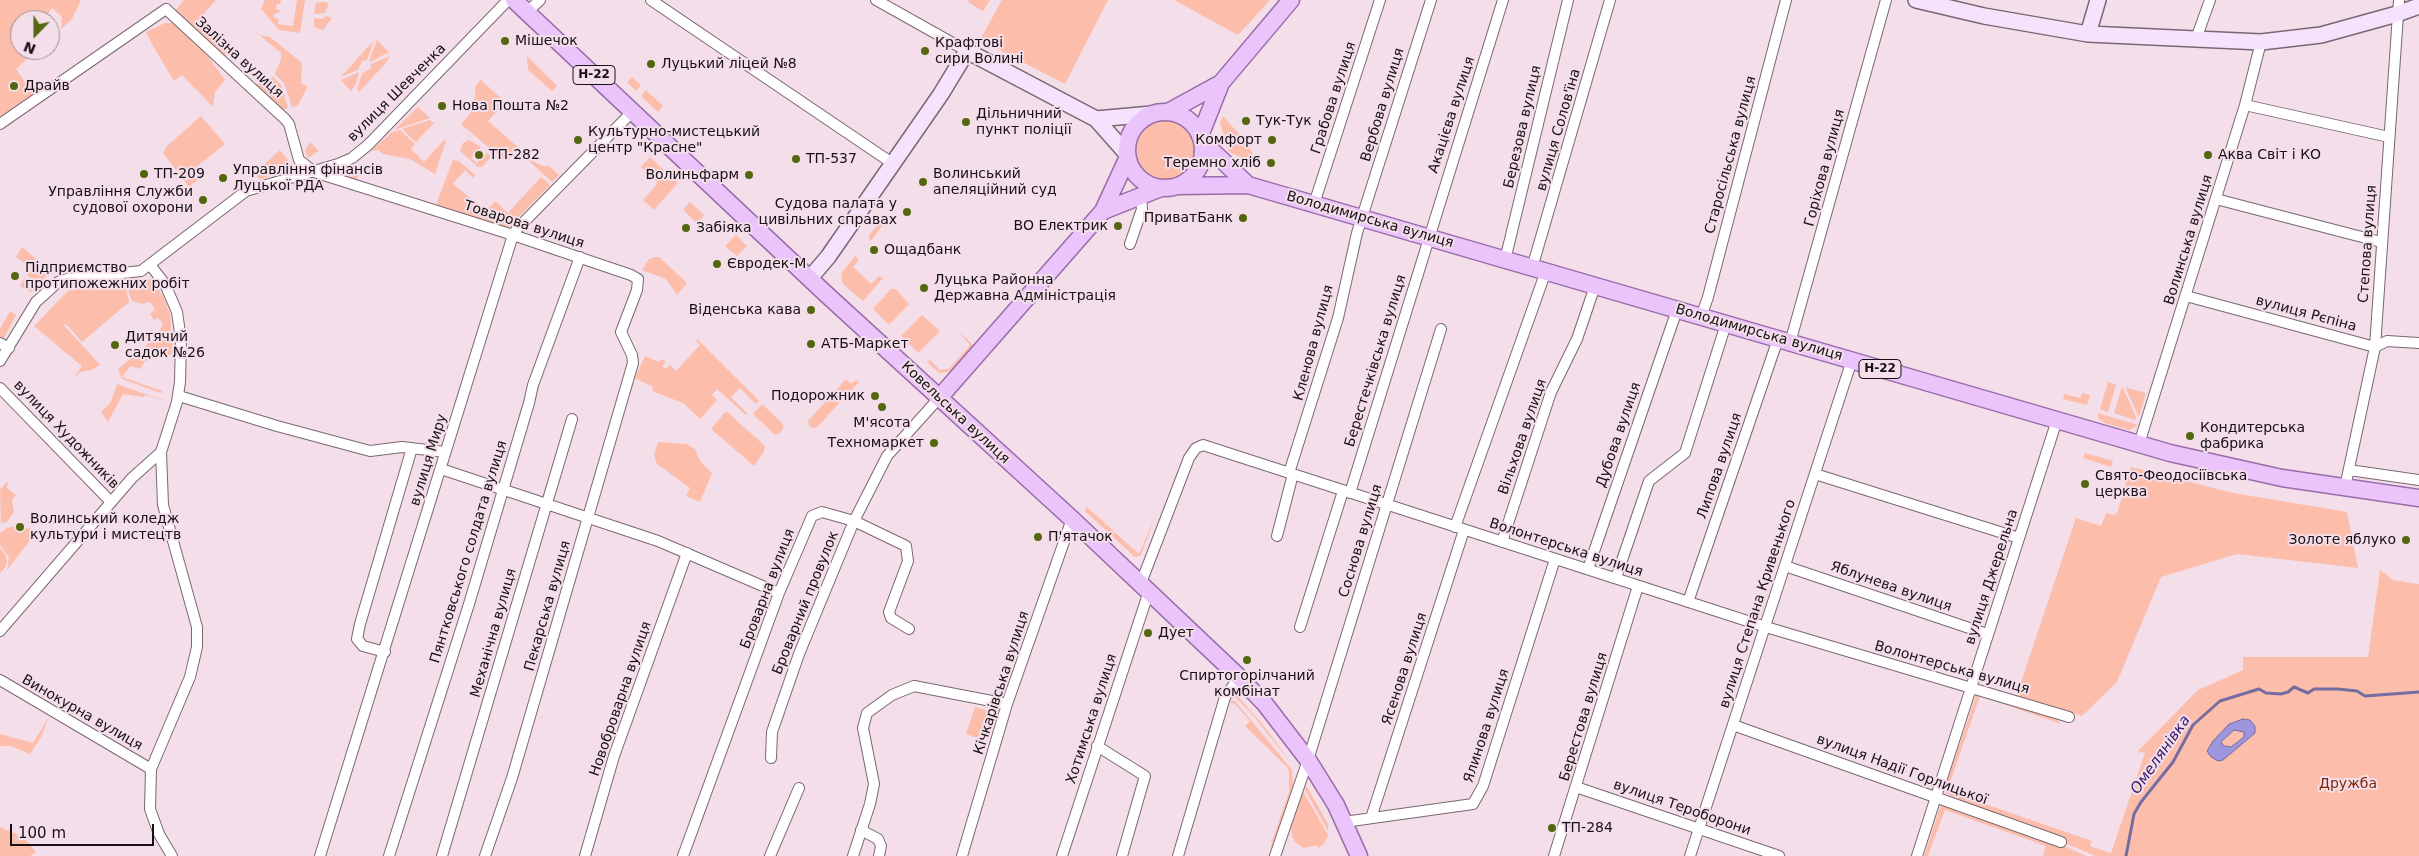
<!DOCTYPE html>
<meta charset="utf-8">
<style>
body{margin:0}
#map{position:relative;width:2419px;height:856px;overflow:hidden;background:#f4deea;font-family:"DejaVu Sans",sans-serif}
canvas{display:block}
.north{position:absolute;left:10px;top:10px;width:50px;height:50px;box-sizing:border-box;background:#f4deea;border:1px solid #9c8c94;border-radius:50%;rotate:202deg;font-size:14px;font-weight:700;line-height:20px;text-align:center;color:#171014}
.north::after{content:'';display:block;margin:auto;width:18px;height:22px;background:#556610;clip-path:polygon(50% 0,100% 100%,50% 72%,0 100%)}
.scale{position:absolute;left:10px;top:824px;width:144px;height:22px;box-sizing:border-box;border:2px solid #171014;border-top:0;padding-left:6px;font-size:15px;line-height:18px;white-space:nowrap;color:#171014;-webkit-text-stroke:4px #f4deea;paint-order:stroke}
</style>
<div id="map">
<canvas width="2419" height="856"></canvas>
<div class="north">N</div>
<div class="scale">100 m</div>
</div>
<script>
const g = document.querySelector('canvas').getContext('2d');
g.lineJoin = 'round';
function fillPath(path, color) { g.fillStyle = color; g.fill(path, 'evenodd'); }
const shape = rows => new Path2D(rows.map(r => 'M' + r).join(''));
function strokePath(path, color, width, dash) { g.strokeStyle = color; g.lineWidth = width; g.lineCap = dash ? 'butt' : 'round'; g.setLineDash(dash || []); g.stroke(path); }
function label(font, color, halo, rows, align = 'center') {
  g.font = font + ' "DejaVu Sans",sans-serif'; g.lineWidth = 4; g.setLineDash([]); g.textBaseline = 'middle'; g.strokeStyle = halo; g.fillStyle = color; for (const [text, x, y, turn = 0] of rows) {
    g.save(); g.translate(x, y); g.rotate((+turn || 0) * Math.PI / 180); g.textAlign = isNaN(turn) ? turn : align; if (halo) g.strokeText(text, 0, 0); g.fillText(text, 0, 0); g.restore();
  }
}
fillPath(shape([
 [0,0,81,0,72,19,61,29,62,17,52,8,43,20,20,20,20,50,37,50,16,69,34,96,0,117],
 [184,0,216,0,199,19,231,49,223,58,174,12],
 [265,0,281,0,280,4,277,4,276,9,280,10,279,13,274,14,274,18,279,19,278,24,293,26,297,0,305,0,300,33,279,30,261,9],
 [968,0,990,0,983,11,969,3],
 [1002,0,1108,0,1065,84,980,40],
 [1174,0,1270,0,1238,35],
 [323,2,329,3,325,13,314,14,316,3],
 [326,16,332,18,323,30,314,27,314,18,322,19],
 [165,23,173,23,206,54,225,80,215,92,213,107,182,75,174,81,153,46,146,32],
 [252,29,260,35,270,37,302,63,301,84,308,86,298,105,292,107,284,83,275,74,281,59,281,53],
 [374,40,367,60,362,61,358,70,341,77],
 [377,40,389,52,370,62,369,61],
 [390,56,386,63,359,92,357,89,362,74,371,68,371,64],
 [527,56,557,86,552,91,528,70],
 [359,72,356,84,351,91,341,80],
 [273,77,281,85,288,108,281,111,250,84,259,84],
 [632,77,641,85,636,91,627,82],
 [481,80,505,102,488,121,536,163,546,167,548,165,559,175,552,182,517,150,506,162,461,124,476,107,474,104,476,85],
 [646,90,663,106,658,112,641,96],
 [418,107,430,118,394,130],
 [201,116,225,144,195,168,201,177,189,187,163,153,167,146],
 [1223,116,1247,143,1255,158,1254,163,1229,152,1220,123],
 [430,120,434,123,416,142,402,129],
 '1134 151a31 31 0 1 1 62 0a31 31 0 1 1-62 0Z',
 [400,130,415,144,411,149,424,162,444,140,446,141,435,174,410,159,383,154,378,150,371,151,392,132],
 [469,140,481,147,471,158,477,163,487,153,490,155,490,158,482,167,478,167,460,151,463,143],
 [310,142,319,151,308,158,305,151],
 [280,150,294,168,260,179,254,174],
 [650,157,678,183,654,210,643,200,658,183,641,167],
 [453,160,459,161,475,175,473,178,465,170,453,184,486,211,495,201,508,213,541,177,550,185,508,228,438,206,437,202],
 [359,165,357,182,335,173],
 [690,202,704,215,697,223,683,210],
 [882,220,885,222,871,241,869,239,869,235],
 [736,235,747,246,737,256,725,246],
 [22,247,37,260,46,275,40,284,27,275,32,268,16,257],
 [855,256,859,259,853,267,871,284,879,276,883,278,863,301,844,285,841,278,842,272],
 [655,257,659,257,687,283,677,295,666,279,642,270,649,259],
 [25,278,37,287,31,292,20,286],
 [152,279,164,298,170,314,173,354,145,361,140,369,131,366,122,377,162,391,161,393,122,379,118,369,162,332,160,329,163,324,158,318,154,320,150,314,155,309,150,302,142,304,132,301,129,294,127,281],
 [124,281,129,302,82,342,68,326,62,323,100,365,91,370,80,372,73,379,82,366,34,326,68,291],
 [891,289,896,289,909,304,892,322,888,324,873,309],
 [1017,295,952,371,939,373,927,362,930,360,940,370,949,369,970,345,956,329,973,345],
 [10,311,16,315,3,340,0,339,0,329],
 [922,315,940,331,918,353,901,336],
 [697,339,759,401,756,404,740,388,731,397,747,413,746,415,717,389,712,395,717,400,700,419,683,403,652,391,653,387,635,378,645,356,659,362,662,359,666,362,662,366,666,369,670,365,676,371,700,345,696,341],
 [846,379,851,384,856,380,859,382,818,426,814,428,809,426,808,421],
 [2108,382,2116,385,2108,412,2100,409],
 [117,384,145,394,170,402,145,395,144,397,123,394,108,422,101,412,111,402],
 [2122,386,2136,417,2135,420,2114,413],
 [2125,387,2146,393,2139,417],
 [2082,393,2090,395,2087,405,2063,399,2064,394,2080,398],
 [762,404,783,424,783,429,779,434,774,434,753,414],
 [726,411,765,446,764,452,754,466,711,429],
 [2098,413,2138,425,2130,430,2104,423,2098,418],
 [658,442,687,444,695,449,700,461,712,473,700,502,686,496,690,488,657,464,654,455],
 [2085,453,2113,461,2111,467,2083,458],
 [2131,467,2233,493,2347,512,2358,568,2237,554,2161,577,2117,682,2082,716,2016,697,2076,518,2101,526,2106,513,2114,515,2117,513],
 [7,482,9,483,6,487,16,495,12,500,14,512,7,522,1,523,0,490],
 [1087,507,1139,554,1155,517,1141,555,1135,557,1087,513,1085,511],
 [16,526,38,530,7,570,9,557,0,545,0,533,7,528],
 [0,548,5,554,7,561,5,568,0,573],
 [2380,570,2393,580,2419,584,2419,856,2096,856,1961,801,1946,793,1945,788,1976,696,1979,694,2056,718,2061,724,1980,696,1947,791,2092,841,2090,846,2111,853,2145,753,2138,751,2198,690,2243,670,2243,657,2368,657],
 [1234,692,1264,726,1292,764,1251,713,1233,695],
 [1229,700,1235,701,1292,770,1293,786,1271,852,1272,841,1289,792,1289,772,1288,768,1245,726,1250,721,1235,704,1229,702,1226,707],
 [975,707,989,711,981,739,966,734],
 [49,717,41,737,30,754,11,746,0,746,0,734,33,743],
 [1307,787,1328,824,1328,831,1304,788],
 [1303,791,1328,835,1324,844,1318,848,1316,845,1304,848,1295,842,1292,836,1291,826],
 [1944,804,2060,844,2086,856,2043,856,2046,846,1945,810,1928,856,1924,856,1940,807],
 [0,827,23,837,36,852,30,856,0,856]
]), '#fcbeaa');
const water = shape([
 [2243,719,2250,720,2255,726,2255,733,2223,760,2218,761,2211,757,2207,751,2213,741,2229,724,2243,719],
 [2234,730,2244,732,2244,737,2231,747,2224,746,2221,742,2234,730]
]);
fillPath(water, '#9d95dd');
strokePath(water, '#756da1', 1);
strokePath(shape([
 [2126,856,2134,814,2141,802,2173,762,2193,725,2220,701,2259,689,2266,693,2281,694,2288,692,2294,687,2308,693,2314,689,2337,689,2357,691,2365,696,2419,692]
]), '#756da1', 3);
const street = shape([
 [651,0,892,163],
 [876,0,967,51],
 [527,12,540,0],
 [2196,39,2210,0],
 [2245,105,2389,137],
 [0,124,166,9,285,119,289,124,299,160,314,172,513,235,631,275,638,279,637,290,621,332,632,355,633,363,512,778,485,856],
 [2216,199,2381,242],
 [1314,204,1380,0],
 [1130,244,1142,209,1141,197],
 [1505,260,1568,0],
 [151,266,165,284,177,312,181,340,180,382,177,402,161,452,163,505,197,627,197,647,190,677,151,769,150,809,159,834,172,856],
 [1532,268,1610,0],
 [2186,296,2375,347,2387,341,2419,343],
 [1701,317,1708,297,1786,0],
 [0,343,9,348],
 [1790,343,1886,0],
 [0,361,36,302,58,282,67,279,141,271,246,191,338,164,352,158,368,145,508,0],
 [0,388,111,502],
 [179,396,277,426,370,451,402,447,445,452],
 [2139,444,2245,105,2261,42],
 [441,469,658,541,779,593],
 [2349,470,2419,480],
 [1289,473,1338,318,1357,233,1431,0],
 [1815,474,2019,538],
 [2345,487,2375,347,2399,0],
 [1350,493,1503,0],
 [1455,527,1546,271],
 [1277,536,1293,474],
 [1502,542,1551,392,1577,339,1595,286],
 [1785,566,1987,634],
 [1588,569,1677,310],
 [1616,578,1649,481,1685,453,1726,324],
 [1141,583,1189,458,1196,448,1203,445,1766,627,2069,717],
 [1688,602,1778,339],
 [1300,627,1343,491],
 [0,631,132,478,161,452],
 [385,652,363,646,357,639,360,624,412,448],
 [0,680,151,769],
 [1733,725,2061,842],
 [1097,746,1145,776,1122,856],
 [771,758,772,732,799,654,854,521,906,546,908,561,889,612,891,618,909,629],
 [1576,787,1779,856],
 [1371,818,1464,530],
 [1344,822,1473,804,1483,786,1555,559],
 [861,830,878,839,881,846,879,856],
 [320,856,513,235,516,230,632,112],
 [389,856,469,604,529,403,533,385,580,257],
 [442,856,572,419],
 [585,856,614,756,687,553],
 [683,856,779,593,812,516,822,512,854,521,887,456,939,398],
 [770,856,799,788],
 [853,856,870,804,874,784,863,728,867,713,892,695,914,686,1007,704],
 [962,856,1007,704,1072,519],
 [1062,856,1149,591],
 [1178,856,1225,697,1239,677],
 [1275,856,1308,760,1441,329],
 [1554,856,1638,586],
 [1690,856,1852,360],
 [1917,856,2057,420]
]);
const secondary = shape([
 [1916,0,1984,16,2088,34,2261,42,2321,35,2397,14,2419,6],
 [2088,34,2098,0],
 [1096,119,1152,114],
 [810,278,828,257,941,94,967,51,1096,119,1127,154]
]);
const primary = shape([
 [514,0,826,294,1072,519,1239,677,1265,704,1308,760,1336,805,1359,856],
 [1168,112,1221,83,1291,0],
 '1127 150a38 38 0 1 1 76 0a38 38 0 1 1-76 0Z',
 [1200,136,1221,83],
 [1202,141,1248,185],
 [1178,186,1248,185,2170,453,2282,478,2419,498],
 [1103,211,1161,188],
 [939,398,1103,211,1127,159]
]);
strokePath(street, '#7a6772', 12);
strokePath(secondary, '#7a6772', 18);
strokePath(primary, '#986ca8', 19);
strokePath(street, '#fff', 10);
strokePath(secondary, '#f5e2fd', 15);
strokePath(primary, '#ebc4fb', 16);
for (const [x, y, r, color] of [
 [505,41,5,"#556610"],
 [925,51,5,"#556610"],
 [651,64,5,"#556610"],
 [14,86,5,"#556610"],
 [442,106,5,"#556610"],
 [1246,121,5,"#556610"],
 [966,122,5,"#556610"],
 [578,140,5,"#556610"],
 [1272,140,5,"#556610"],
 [479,155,5,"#556610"],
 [2208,155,5,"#556610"],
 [796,159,5,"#556610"],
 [1271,163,5,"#556610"],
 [144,174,5,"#556610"],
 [749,175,5,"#556610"],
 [223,178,5,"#556610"],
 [923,182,5,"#556610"],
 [203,200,5,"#556610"],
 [907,212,5,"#556610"],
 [1243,218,5,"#556610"],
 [1118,226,5,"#556610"],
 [686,228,5,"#556610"],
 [874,250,5,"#556610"],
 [717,264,5,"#556610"],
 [15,276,5,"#556610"],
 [924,288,5,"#556610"],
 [811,310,5,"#556610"],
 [811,344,5,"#556610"],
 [115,345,5,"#556610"],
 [875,396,5,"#556610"],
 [882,407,5,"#556610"],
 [2190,436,5,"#556610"],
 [934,443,5,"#556610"],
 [2085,484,5,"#556610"],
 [20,527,5,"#556610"],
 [1038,537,5,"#556610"],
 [2406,540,5,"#556610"],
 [1148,633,5,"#556610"],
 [1247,660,5,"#556610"],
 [1552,828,5,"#556610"]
]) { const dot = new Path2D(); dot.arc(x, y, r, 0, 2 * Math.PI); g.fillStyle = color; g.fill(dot); strokePath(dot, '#f4deea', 2); }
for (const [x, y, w] of [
 [594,75,42],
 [1880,369,42]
]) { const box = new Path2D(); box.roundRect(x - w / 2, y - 9.5, w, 19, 4); g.fillStyle = '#f4deea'; g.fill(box); strokePath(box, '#171014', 1); }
label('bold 12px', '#171014', null, [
 ["Н-22",594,75],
 ["Н-22",1880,369]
]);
label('14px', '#171014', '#f4deea', [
 ["Мішечок",515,41],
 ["Крафтові",935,43],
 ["сири Волині",935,59],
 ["Луцький ліцей №8",661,64],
 ["Драйв",24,86],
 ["Нова Пошта №2",452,106],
 ["Дільничний",976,114],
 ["пункт поліції",976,130],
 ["Тук-Тук",1256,121],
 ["Культурно-мистецький",588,132],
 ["центр \"Красне\"",588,148],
 ["Комфорт",1262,140,"right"],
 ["ТП-282",489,155],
 ["Аква Світ і КО",2218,155],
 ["ТП-537",806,159],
 ["Теремно хліб",1261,163,"right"],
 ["Управління фінансів",233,170],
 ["Луцької РДА",233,186],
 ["ТП-209",154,174],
 ["Волинський",933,174],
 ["апеляційний суд",933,190],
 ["Волиньфарм",739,175,"right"],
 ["Управління Служби",193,192,"right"],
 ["судової охорони",193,208,"right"],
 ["Судова палата у",897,204,"right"],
 ["цивільних справах",897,220,"right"],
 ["ПриватБанк",1233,218,"right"],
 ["ВО Електрик",1108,226,"right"],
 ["Забіяка",696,228],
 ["Ощадбанк",884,250],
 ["Євродек-М",727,264],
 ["Підприємство",25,268],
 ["протипожежних робіт",25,284],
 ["Луцька Районна",934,280],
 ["Державна Адміністрація",934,296],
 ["Віденська кава",801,310,"right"],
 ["Дитячий",125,337],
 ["садок №26",125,353],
 ["АТБ-Маркет",821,344],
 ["Подорожник",865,396,"right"],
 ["М'ясота",882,423,"center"],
 ["Кондитерська",2200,428],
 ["фабрика",2200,444],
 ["Техномаркет",924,443,"right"],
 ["Свято-Феодосіївська",2095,476],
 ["церква",2095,492],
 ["Волинський коледж",30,519],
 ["культури і мистецтв",30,535],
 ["П'ятачок",1048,537],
 ["Золоте яблуко",2396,540,"right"],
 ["Дует",1158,633],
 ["Спиртогорілчаний",1247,676,"center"],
 ["комбінат",1247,692,"center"],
 ["ТП-284",1562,828]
], 'left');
label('14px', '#171014', '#f4deea', [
 ["Залізна вулиця",239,58,42],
 ["вулиця Шевченка",397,93,-45],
 ["Грабова вулиця",1334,98,-72],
 ["Вербова вулиця",1383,105,-73],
 ["Акацієва вулиця",1452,115,-72],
 ["Березова вулиця",1523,127,-77],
 ["вулиця Солов'їна",1559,130,-74],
 ["Старосільська вулиця",1731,155,-75],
 ["Горіхова вулиця",1825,168,-75],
 ["Володимирська вулиця",1370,220,16],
 ["Товарова вулиця",524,225,18],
 ["Волинська вулиця",2189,240,-73],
 ["Степова вулиця",2368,244,-86],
 ["вулиця Рєпіна",2306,314,15],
 ["Володимирська вулиця",1759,333,16],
 ["Кленова вулиця",1314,343,-75],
 ["Берестечківська вулиця",1376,361,-73],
 ["Ковельська вулиця",955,413,43],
 ["вулиця Художників",66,435,46],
 ["Дубова вулиця",1619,435,-71],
 ["Вільхова вулиця",1523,437,-71],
 ["вулиця Миру",429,460,-73],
 ["Липова вулиця",1720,466,-71],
 ["Соснова вулиця",1361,541,-73],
 ["Волонтерська вулиця",1566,548,18],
 ["Пянтковського солдата вулиця",469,552,-73],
 ["вулиця Джерельна",1992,577,-72],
 ["Яблунева вулиця",1891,587,19],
 ["Броварна вулиця",768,589,-69],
 ["Броварний провулок",806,603,-68],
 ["вулиця Степана Кривенького",1758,604,-72],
 ["Пекарська вулиця",548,606,-74],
 ["Механічна вулиця",494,633,-74],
 ["Волонтерська вулиця",1952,668,16],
 ["Ясенова вулиця",1405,669,-72],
 ["Кічкарівська вулиця",1002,683,-72],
 ["Новоброварна вулиця",621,699,-71],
 ["Винокурна вулиця",82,713,30],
 ["Берестова вулиця",1584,717,-73],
 ["Хотимська вулиця",1092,719,-72],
 ["Ялинова вулиця",1487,726,-72],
 ["вулиця Надії Горлицької",1902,770,20],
 ["вулиця Тероборони",1682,808,19]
]);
label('14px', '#832600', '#f4deea', [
 ["Дружба",2348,784]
]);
label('italic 15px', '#311b6d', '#f4deea', [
 ["Омелянівка",2161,755,-55]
]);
</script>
